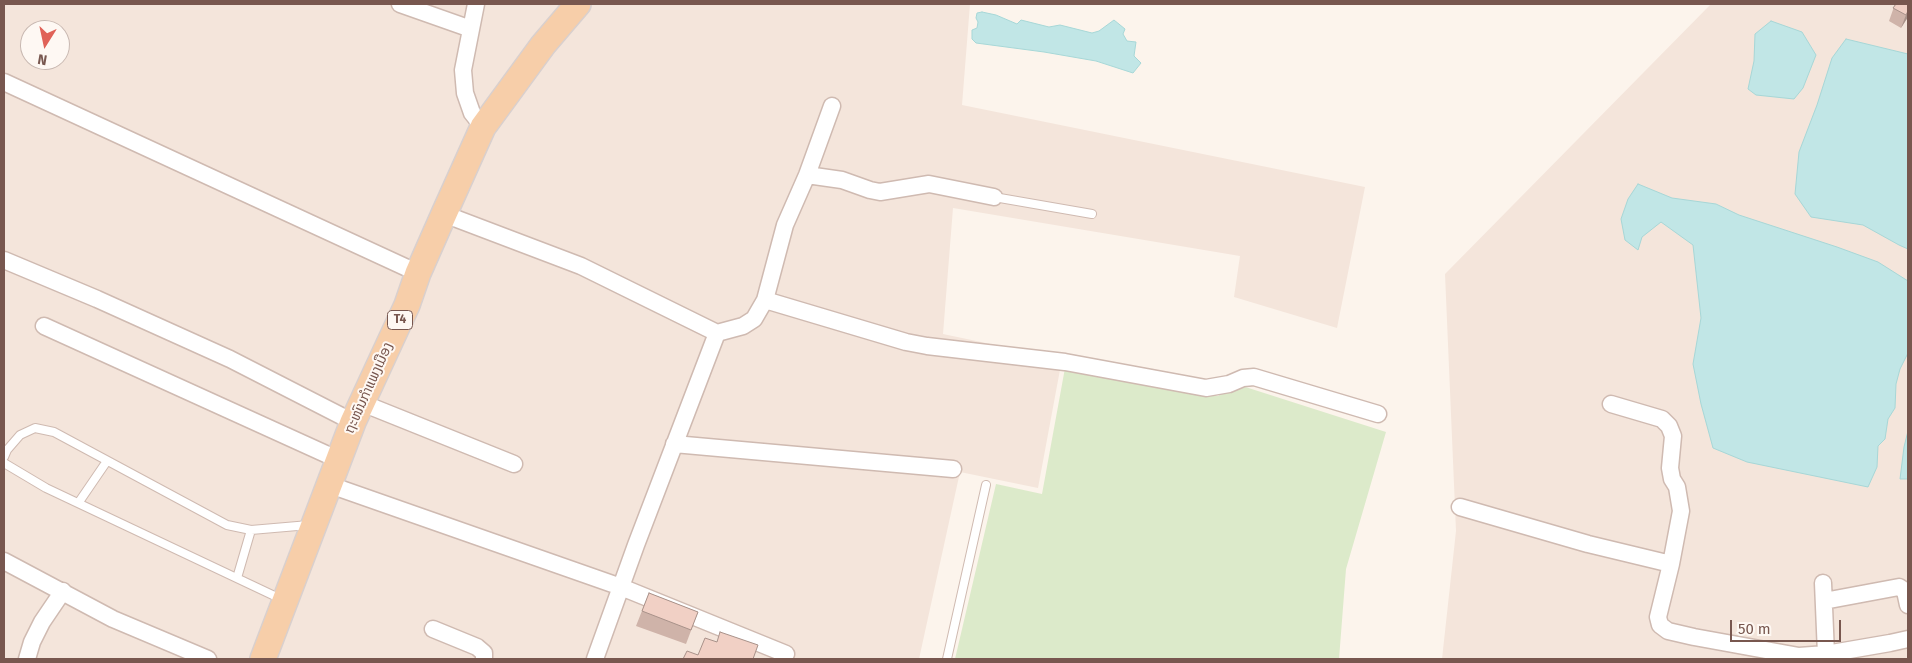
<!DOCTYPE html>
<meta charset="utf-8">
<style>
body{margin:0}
#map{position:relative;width:1912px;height:663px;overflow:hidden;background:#fcf4ec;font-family:"Fira Sans",sans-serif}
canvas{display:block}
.frame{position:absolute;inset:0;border:5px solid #78574f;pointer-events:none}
.north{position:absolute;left:20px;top:20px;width:50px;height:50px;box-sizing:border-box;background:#fef8f3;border:1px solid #c8b8b1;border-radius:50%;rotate:190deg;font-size:14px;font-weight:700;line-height:20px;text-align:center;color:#78574f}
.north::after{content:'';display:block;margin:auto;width:18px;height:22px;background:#e06258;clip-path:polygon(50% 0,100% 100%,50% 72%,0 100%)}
.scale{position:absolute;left:1730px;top:620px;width:111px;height:22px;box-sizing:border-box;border:2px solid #78574f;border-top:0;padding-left:6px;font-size:15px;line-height:18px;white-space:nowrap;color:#78574f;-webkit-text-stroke:4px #fef8f3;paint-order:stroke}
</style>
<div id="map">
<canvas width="1912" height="663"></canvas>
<div class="frame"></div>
<div class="north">N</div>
<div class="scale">50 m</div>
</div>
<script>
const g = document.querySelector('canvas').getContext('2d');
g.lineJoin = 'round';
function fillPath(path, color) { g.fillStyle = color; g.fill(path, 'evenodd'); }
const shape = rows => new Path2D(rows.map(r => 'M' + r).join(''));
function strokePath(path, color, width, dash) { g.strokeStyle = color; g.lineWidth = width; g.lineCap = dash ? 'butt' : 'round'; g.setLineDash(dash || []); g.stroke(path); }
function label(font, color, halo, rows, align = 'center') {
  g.font = font + ' "Fira Sans","Noto Sans Lao",sans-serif'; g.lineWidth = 4; g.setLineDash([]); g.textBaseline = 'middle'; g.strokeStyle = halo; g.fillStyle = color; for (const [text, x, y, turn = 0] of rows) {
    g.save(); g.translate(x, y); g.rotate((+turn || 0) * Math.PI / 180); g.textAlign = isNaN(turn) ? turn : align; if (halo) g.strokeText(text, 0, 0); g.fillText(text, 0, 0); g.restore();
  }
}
fillPath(shape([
 [4,4,970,4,962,105,1365,187,1337,328,1234,297,1240,256,953,208,943,334,1062,359,1038,488,960,472,919,659,4,659],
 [30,30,60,30,60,60,30,60],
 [1711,4,1908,4,1908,659,1442,659,1456,531,1445,274]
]), '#f4e5db');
fillPath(shape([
 [1065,368,1218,396,1236,384,1386,432,1346,569,1339,659,955,659,996,484,1042,494]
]), '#dceaca');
const water = shape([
 [982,12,996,15,1017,24,1021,20,1049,27,1060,25,1092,33,1099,31,1114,20,1125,29,1123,34,1127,41,1136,42,1134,56,1141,63,1133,73,1096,61,1044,52,976,43,972,39,972,30,977,28,978,22,976,18,977,13,982,12],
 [1771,21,1802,32,1816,55,1803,88,1794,99,1756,95,1748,89,1754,61,1755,34,1771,21],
 [1846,39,1908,54,1908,249,1899,245,1863,225,1811,217,1795,194,1799,152,1817,105,1832,58,1846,39],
 [1638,184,1672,198,1716,204,1739,215,1837,247,1878,262,1908,281,1908,353,1900,369,1896,384,1895,408,1888,419,1885,439,1878,446,1877,467,1868,487,1747,462,1713,448,1701,404,1693,364,1701,318,1693,245,1661,222,1642,237,1638,250,1625,240,1621,219,1628,199,1638,184],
 [1908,431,1908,479,1900,479,1904,447,1908,431]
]);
fillPath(water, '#c1e6e6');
strokePath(water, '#a7d7d7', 1);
const service = shape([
 [994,197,1092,214],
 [4,457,7,450,20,435,35,428,54,432,227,525,251,530,309,525],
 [4,463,46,488,281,599],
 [79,502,107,461],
 [237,578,251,530],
 [947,659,986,485]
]);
const minor = shape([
 [400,4,471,29],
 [476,4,463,70,465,93,472,113,483,127],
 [4,82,418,273],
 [807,175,842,180,870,190,880,192,929,184,994,197],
 [444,214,581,266,717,333,743,326,754,319,765,300,785,225,807,175,832,106],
 [4,260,97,299,230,359,353,422],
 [765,300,906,342,927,346,1065,362,1206,388,1229,384,1243,378,1254,377,1378,414],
 [44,326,339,460],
 [362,403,514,464],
 [1611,404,1662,419,1669,426,1673,436,1670,468,1672,479,1677,487,1681,511,1671,564,1658,617,1660,625,1668,631,1694,637,1799,656,1826,654,1890,643,1908,639],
 [674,444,953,469],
 [330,485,621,587,786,654],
 [1460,507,1588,544,1671,564],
 [4,561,113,619,208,659],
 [1823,583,1826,654],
 [1824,601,1899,587,1905,591,1908,605],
 [433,629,477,647,484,653,484,659],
 [27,659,32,642,42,622,63,591],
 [595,659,636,545,717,333]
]);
const primary = shape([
 [263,659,353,422,407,305,418,273,444,214,483,127,543,45,578,4]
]);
strokePath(service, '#cfbab1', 10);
strokePath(minor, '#cfbab1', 19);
strokePath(primary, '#d9d0ce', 28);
strokePath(service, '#fff', 8);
strokePath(minor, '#fff', 16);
strokePath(primary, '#f7cea9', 25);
fillPath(shape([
 [1895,4,1908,4,1908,17,1901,28,1889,21],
 [649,593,698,612,686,644,636,626]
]), '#cfb3a9');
fillPath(shape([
 [1908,11,1908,17,1901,28,1906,15]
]), '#a9928a');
const building = shape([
 [1896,4,1908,4,1908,11,1906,15,1893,8,1896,4],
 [649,593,698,612,691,630,642,611,649,593],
 [720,632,758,645,753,659,683,659,687,651,698,655,705,638,717,642,720,632]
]);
fillPath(building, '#f1d0c5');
strokePath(building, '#a9928a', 1);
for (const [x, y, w] of [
 [400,320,25]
]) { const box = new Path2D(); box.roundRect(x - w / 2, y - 9.5, w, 19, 4); g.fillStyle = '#fef8f3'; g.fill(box); strokePath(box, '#78574f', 1); }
label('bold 12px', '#78574f', null, [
 ["T4",400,320]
]);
label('14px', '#78574f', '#fef8f3', [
 ["ຖະໜົນກຳແພງເມືອງ",369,388,-66]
]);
</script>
